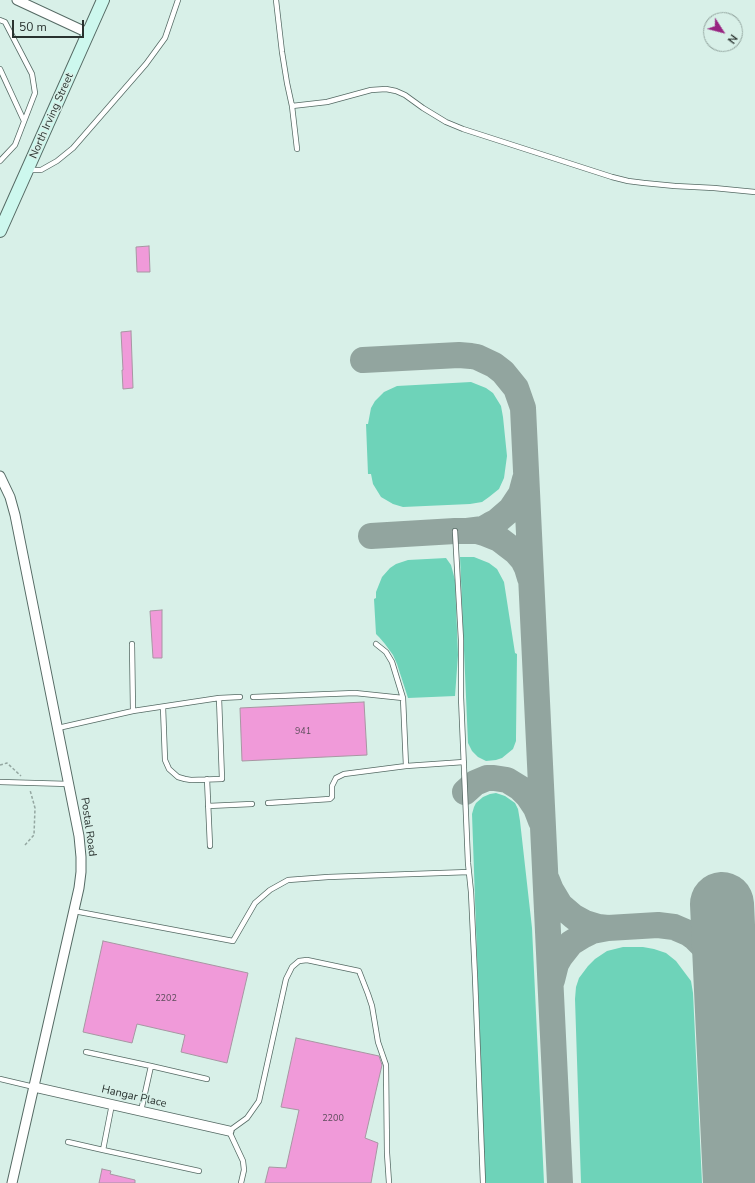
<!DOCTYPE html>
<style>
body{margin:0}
#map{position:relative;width:755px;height:1183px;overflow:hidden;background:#d8f0e8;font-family:"Nunito Sans",sans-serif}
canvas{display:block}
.north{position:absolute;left:703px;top:12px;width:40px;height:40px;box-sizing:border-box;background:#d8f0e8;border:1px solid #92a49e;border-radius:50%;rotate:126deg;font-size:11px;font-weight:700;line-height:16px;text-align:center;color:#29322f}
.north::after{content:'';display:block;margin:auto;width:14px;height:18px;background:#982481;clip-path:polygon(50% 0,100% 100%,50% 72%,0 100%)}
.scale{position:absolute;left:12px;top:20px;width:72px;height:18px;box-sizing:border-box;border:2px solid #29322f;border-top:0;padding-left:5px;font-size:12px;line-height:14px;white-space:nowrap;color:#29322f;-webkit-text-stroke:3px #d8f0e8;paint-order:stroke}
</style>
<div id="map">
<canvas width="755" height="1183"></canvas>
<div class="north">N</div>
<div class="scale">50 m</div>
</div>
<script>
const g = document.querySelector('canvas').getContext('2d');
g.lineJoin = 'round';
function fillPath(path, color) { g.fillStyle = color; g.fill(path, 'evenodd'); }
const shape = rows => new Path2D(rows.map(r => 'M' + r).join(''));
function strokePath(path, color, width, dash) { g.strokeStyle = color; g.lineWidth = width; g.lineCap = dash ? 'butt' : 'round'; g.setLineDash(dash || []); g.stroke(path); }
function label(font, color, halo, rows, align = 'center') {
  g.font = font + ' "Nunito Sans",sans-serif'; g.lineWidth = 3; g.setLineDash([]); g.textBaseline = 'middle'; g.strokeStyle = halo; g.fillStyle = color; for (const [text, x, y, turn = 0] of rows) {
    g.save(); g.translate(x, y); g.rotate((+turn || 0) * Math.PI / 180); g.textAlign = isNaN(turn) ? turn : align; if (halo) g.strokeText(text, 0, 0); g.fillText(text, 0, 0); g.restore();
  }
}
fillPath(shape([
 [471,382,486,388,493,393,501,406,503,417,507,456,504,478,499,489,489,497,482,502,470,504,403,507,393,504,381,497,373,484,371,474,368,474,366,424,368,424,371,408,375,401,384,392,397,386],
 [460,557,474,557,489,563,497,569,504,582,515,653,517,654,516,737,516,741,513,749,502,758,496,760,486,761,478,757,472,751,468,743],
 [446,558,451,565,455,580,458,655,455,696,408,698,397,664,393,655,385,644,379,637,376,634,374,599,376,598,376,592,382,577,390,568,396,564,408,560],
 [496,793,505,796,515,803,518,809,520,821,532,928,544,1183,485,1183,472,814,474,807,476,803,483,797,490,794],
 [623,947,643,947,654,949,666,953,676,961,691,981,693,993,702,1183,581,1183,575,999,576,987,579,978,588,966,595,959,607,951]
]), '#6ed3b9');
strokePath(shape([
 [363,360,459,355,471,356,477,357,494,365,503,372,516,388,523,408,560,1183],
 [467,531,483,529,490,525,496,522,511,509,521,494,525,479],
 [371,536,455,531,477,531,484,533,499,539,516,552,523,560,527,568,530,578],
 [465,792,475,783,487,778,494,778,507,780,520,788,528,796,536,808,541,821],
 [547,880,551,890,560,905,574,917,585,923,598,927,608,928,658,925,674,927,688,933,695,938,709,952,718,963,725,976],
 [552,980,556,964,560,957,571,943,584,935,592,931,608,928]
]), '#92a59f', 26);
strokePath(shape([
 [722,904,735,1183]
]), '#92a59f', 64);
const building = shape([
 [149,246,150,272,137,272,136,247,149,246],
 [131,331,133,388,123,389,122,370,123,370,121,332,131,331],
 [162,610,162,658,153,658,150,611,162,610],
 [364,702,367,755,242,761,240,708,364,702],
 [103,941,248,973,227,1063,181,1052,185,1035,137,1024,132,1043,83,1032,103,941],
 [296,1038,379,1056,382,1065,365,1138,378,1143,371,1183,265,1183,269,1167,286,1168,299,1110,281,1107,296,1038],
 [102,1169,111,1171,110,1174,135,1180,135,1183,99,1183,102,1169]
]);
fillPath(building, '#f09ad9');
strokePath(building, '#a796a2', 1);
const lane = shape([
 [276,0,282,52,287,83,292,106,327,102,371,90,386,89,396,91,405,95,423,108,446,122,463,129,612,177,628,181,644,183,675,186,714,188,755,192],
 [0,20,5,22,32,74,35,93,15,145,0,161],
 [0,69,24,121],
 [292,106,297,149],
 [29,170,41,170,57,161,73,148,146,64,165,38,178,0],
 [455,531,461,640,461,697,468,863,471,892,475,977,483,1183],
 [132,644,133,711],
 [376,644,386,652,392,662,403,698],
 [253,697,355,693,403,698,406,766,464,762],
 [163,707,165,760,169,769,178,777,185,779,191,780,222,779,219,698],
 [58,728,133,711,219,698,240,697],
 [207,779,210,846],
 [0,782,69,784],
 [268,803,330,799,332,797,332,786,336,778,344,774,406,766],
 [208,806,252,804],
 [74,911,233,941,255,903,270,890,288,880,328,877,469,872],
 [86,1052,151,1066],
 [0,1079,34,1087],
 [141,1111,151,1066,207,1079],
 [68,1142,103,1150,112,1104],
 [103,1150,199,1171],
 [241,1183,244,1170,243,1161,229,1131,247,1118,259,1101,286,979,292,967,299,961,307,960,359,971,368,994,372,1006,378,1042,386,1065,387,1153,389,1183]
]);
const street = shape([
 [17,0,88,33],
 [0,476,10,497,15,515,79,836,81,857,81,872,79,888,12,1183],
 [34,1087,229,1131]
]);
const secondary = shape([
 [0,231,103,0]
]);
strokePath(lane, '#556a64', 6);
strokePath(street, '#556a64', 11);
strokePath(secondary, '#556a64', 14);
strokePath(shape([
 [0,765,7,763,21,776],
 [25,845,34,835,35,808,30,790]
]), '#94a7a1', 1.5, [3, 2]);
strokePath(lane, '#fff', 4.5);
strokePath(street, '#fff', 9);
strokePath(secondary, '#cdf8ee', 12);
label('9px', '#5b4c5a', null, [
 ["941",303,732],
 ["2202",166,999],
 ["2200",333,1119]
]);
label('11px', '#29322f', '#d8f0e8', [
 ["North Irving Street",52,116,-66],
 ["Postal Road",88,827,82],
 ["Hangar Place",134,1097,13]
]);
</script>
